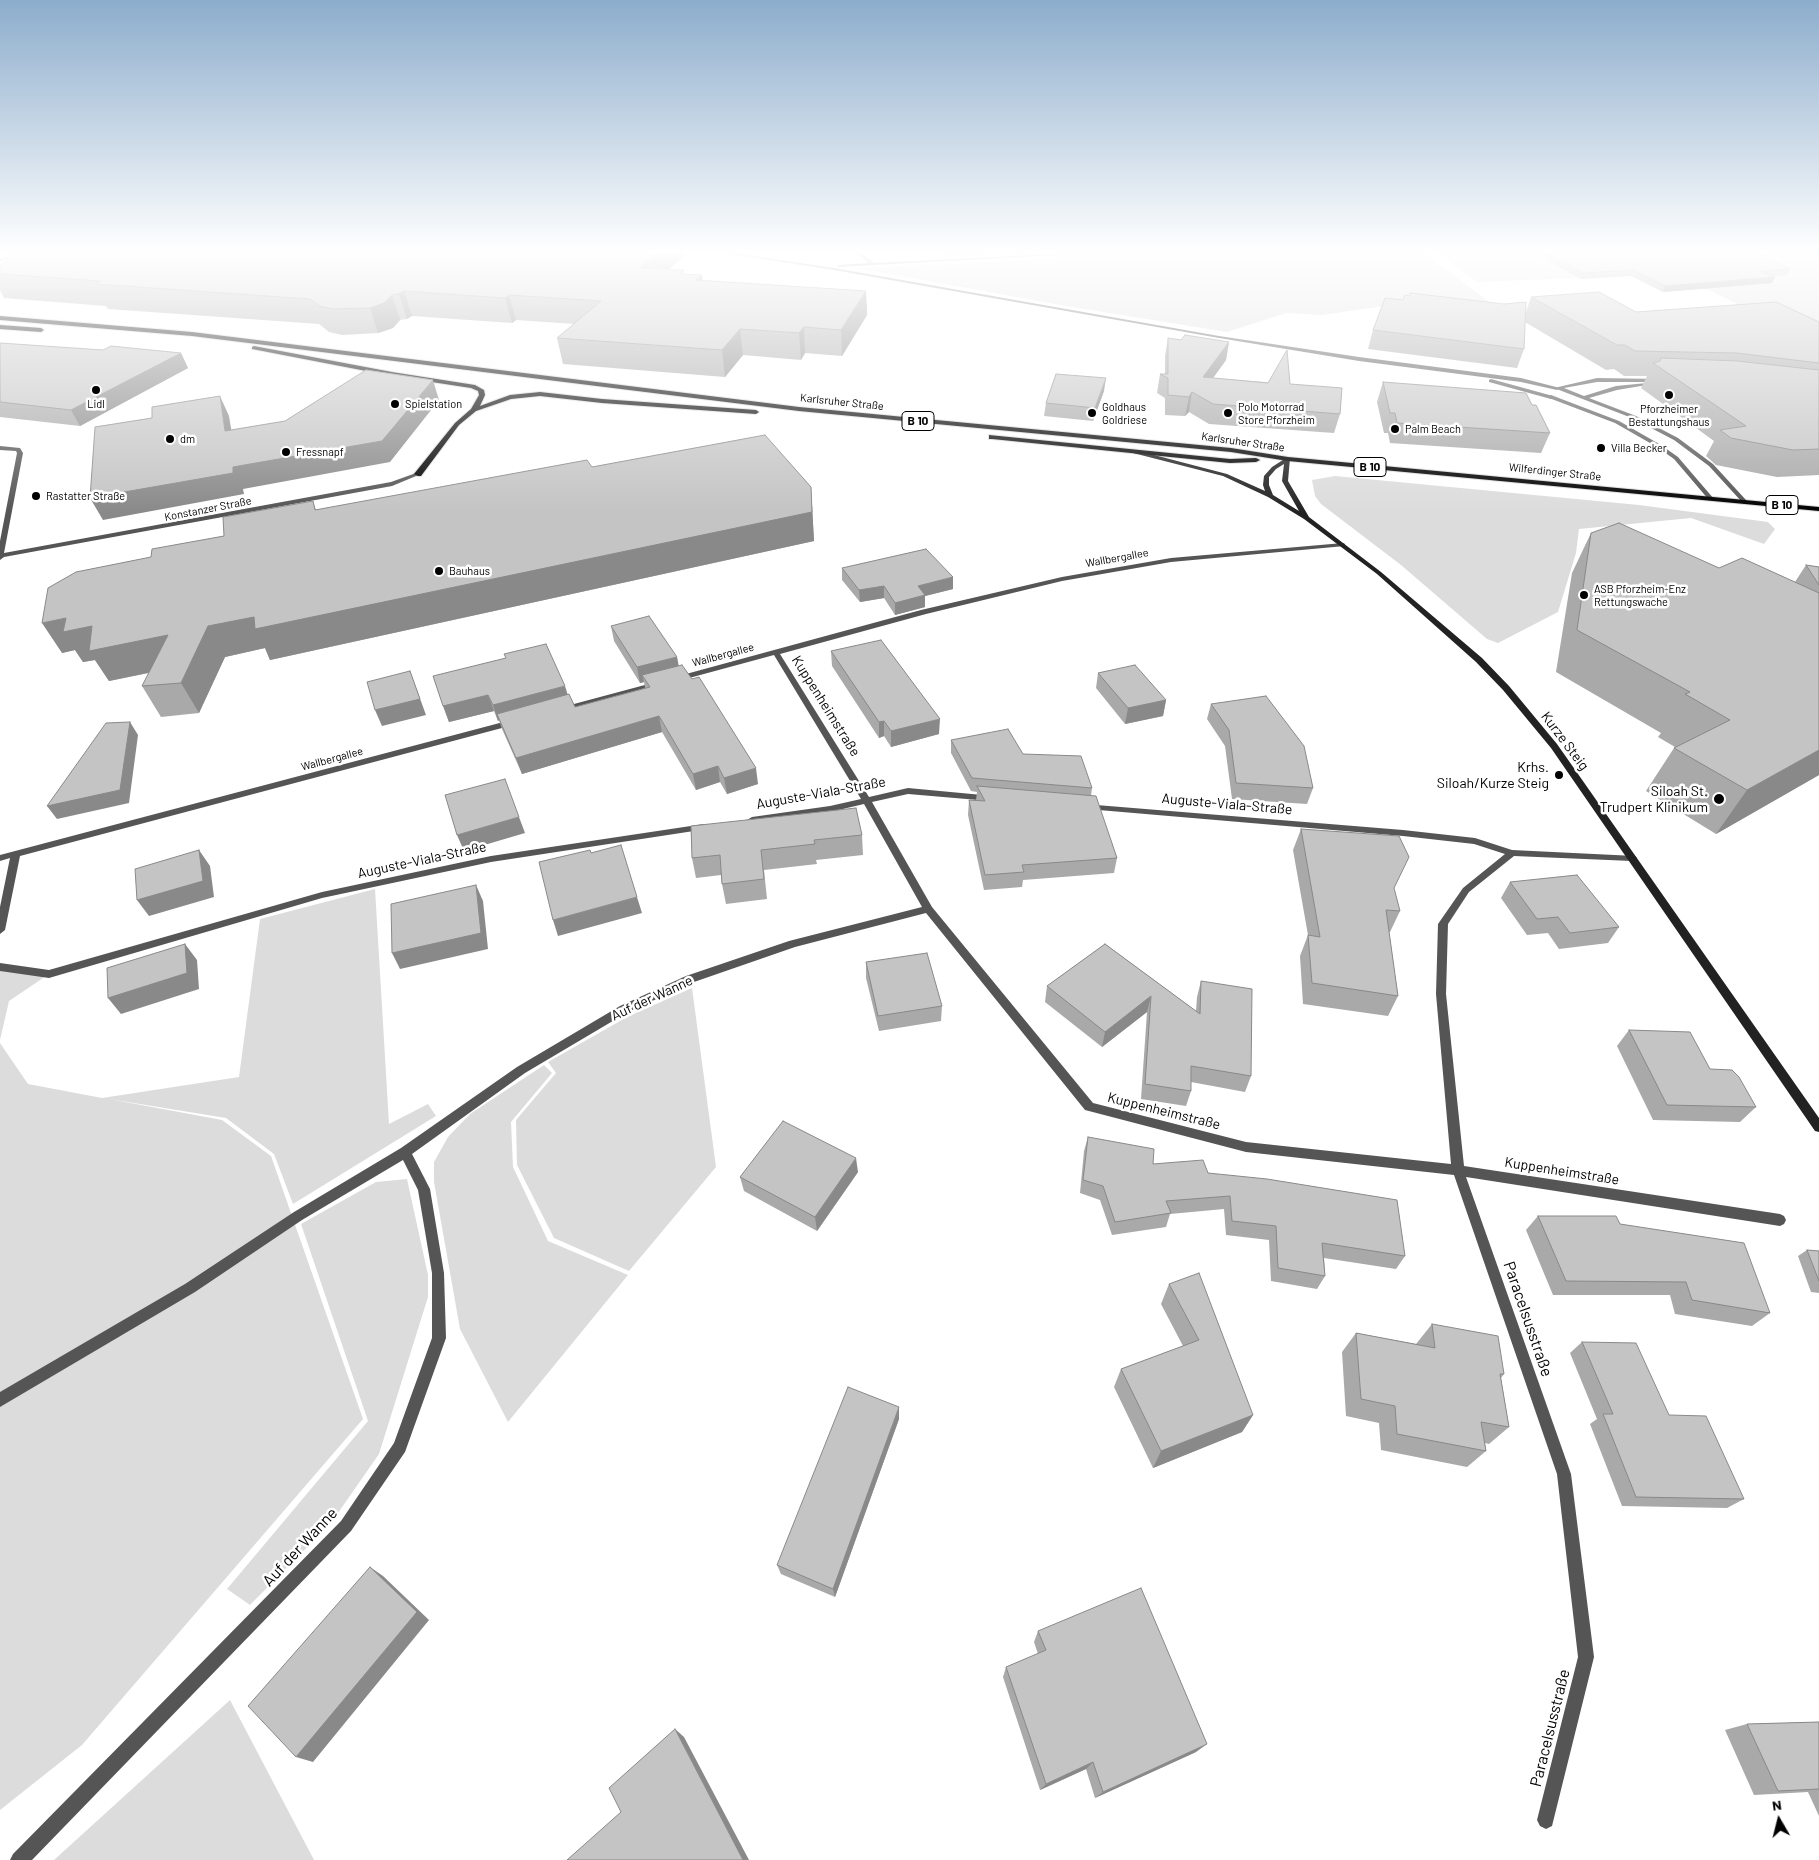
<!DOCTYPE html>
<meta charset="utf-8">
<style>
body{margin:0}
#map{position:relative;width:1819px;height:1860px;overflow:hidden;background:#fff;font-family:Barlow,sans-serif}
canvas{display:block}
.north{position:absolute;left:1754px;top:1795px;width:50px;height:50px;-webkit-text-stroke:4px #fff;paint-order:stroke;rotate:352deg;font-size:14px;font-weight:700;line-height:20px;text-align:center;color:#000}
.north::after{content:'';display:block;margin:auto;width:18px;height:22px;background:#000;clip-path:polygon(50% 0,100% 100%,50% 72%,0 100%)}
</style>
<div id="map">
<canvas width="1819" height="1860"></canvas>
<div class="north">N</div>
</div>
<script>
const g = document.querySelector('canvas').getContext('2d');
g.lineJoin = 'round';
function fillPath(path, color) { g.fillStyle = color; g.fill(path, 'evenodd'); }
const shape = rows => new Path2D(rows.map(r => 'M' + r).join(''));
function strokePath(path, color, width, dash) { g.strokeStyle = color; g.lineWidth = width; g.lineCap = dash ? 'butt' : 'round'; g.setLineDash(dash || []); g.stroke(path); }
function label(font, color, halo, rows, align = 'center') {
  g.font = font + ' Barlow,sans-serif'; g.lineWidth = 5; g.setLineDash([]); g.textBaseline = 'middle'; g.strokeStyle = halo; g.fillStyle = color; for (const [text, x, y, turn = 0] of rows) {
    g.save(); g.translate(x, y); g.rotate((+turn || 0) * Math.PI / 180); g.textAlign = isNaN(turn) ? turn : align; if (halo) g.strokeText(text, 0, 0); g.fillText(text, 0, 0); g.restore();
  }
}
fillPath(shape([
 [941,253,1040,253,945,258],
 [1101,253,1423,253,1490,302,1481,310,1424,300,1322,315,1286,313,1227,332,1066,306,856,268,1056,259,1054,255],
 [1438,253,1819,253,1819,344,1676,274,1477,282],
 [1335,476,1639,505,1768,522,1775,529,1764,544,1691,518,1579,529,1576,553,1558,612,1498,643,1487,639,1401,565,1321,504,1315,496,1312,480],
 [375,889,389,1124,428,1104,436,1116,293,1204,274,1154,226,1118,109,1099,222,1120,271,1156,363,1419,82,1745,0,1810,0,1043,28,1084,102,1098,239,1077,260,919],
 [0,967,49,974,9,1001,0,1040],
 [692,988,716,1167,629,1271,554,1238,517,1165,516,1120,556,1073,548,1062,627,1017],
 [544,1065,552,1073,511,1122,513,1167,548,1241,628,1275,508,1422,460,1329,434,1182,434,1162,448,1137,470,1114],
 [407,1179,428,1275,428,1297,379,1454,331,1523,250,1605,227,1589,368,1421,301,1224,376,1182],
 [230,1700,314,1860,54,1860]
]), '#dcdcdc');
const primary = shape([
 [0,316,192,332,799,407,1231,448,1288,457,1819,507,1819,511,1288,461,1231,452,799,411,192,336,0,320,0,316],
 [0,325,41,328,44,330,41,332,0,329,0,325],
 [254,346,392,372,475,385,484,390,485,395,480,406,510,395,540,392,602,399,756,410,759,412,756,414,602,403,540,396,511,399,476,411,459,425,421,476,418,476,414,474,455,423,471,409,479,395,478,391,471,388,392,376,252,349,252,347,254,346],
 [989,435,1230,459,1256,458,1260,460,1256,462,1230,463,992,439,989,439,989,435]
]);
strokePath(primary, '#dbdbdb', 2);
fillPath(shape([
 [28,253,36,253,0,261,0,259,28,253],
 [724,253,734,253,834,268,1219,336,1359,357,1521,378,1560,388,1557,390,1521,382,1359,361,1219,338,834,270,724,253],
 [856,253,861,253,874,263,1054,254,1056,255,837,267,839,265,869,263,856,253],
 [1491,379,1553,396,1554,397,1551,399,1489,382,1489,380,1491,379],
 [0,446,20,448,23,453,4,553,391,482,416,473,421,474,392,486,4,557,0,560,0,541,17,453,16,451,0,450,0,446],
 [1343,543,1345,544,1345,546,1171,562,1062,581,926,614,780,654,869,797,908,788,993,796,994,798,990,801,908,794,872,802,932,907,1093,1103,1246,1142,1451,1164,1436,994,1438,924,1463,888,1505,854,1474,844,1403,836,1087,809,1084,808,1083,806,1084,804,1403,830,1475,838,1512,850,1635,856,1637,858,1632,861,1514,856,1469,892,1448,924,1446,994,1464,1166,1780,1214,1784,1216,1786,1220,1784,1224,1780,1226,1466,1177,1571,1474,1594,1657,1552,1826,1546,1829,1540,1826,1537,1820,1578,1657,1557,1474,1454,1175,1246,1152,1085,1110,926,913,795,947,694,982,628,1012,525,1073,412,1154,430,1189,444,1273,446,1338,405,1452,351,1531,32,1860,10,1860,13,1854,341,1521,394,1443,432,1338,432,1273,418,1190,403,1160,302,1220,195,1292,0,1407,0,1392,185,1284,294,1212,401,1148,517,1067,620,1006,686,976,789,941,922,907,864,804,830,812,752,823,747,820,752,817,830,806,861,799,774,655,678,681,675,681,675,677,921,610,1062,577,1171,558,1343,543],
 [656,682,659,682,659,686,562,712,558,710,559,708,656,682],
 [511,720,514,720,518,722,517,724,20,856,5,930,0,934,0,907,10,858,0,861,0,855,511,720],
 [704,824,709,827,707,829,491,862,322,898,49,978,0,971,0,963,49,970,322,892,491,856,704,824]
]), '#555');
fillPath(shape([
 [1597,378,1660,379,1661,380,1658,382,1597,382,1564,388,1584,396,1616,386,1647,383,1647,385,1617,390,1589,398,1636,416,1678,438,1713,464,1746,500,1746,502,1742,502,1709,466,1674,440,1632,418,1554,388,1597,378],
 [1551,395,1619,421,1661,445,1678,457,1714,499,1709,500,1674,459,1657,447,1615,423,1549,398,1548,397,1551,395]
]), '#555');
fillPath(shape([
 [1135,450,1227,474,1265,491,1263,485,1264,476,1272,467,1286,458,1290,458,1288,481,1309,517,1381,572,1482,658,1509,686,1557,744,1819,1118,1819,1132,1815,1131,1551,748,1503,690,1476,662,1377,574,1304,519,1268,497,1223,476,1133,453,1133,451,1135,450],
 [1284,464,1282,481,1299,511,1273,495,1269,485,1269,477,1276,469,1284,464]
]), '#222');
fillPath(primary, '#000');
fillPath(shape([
 [15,253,687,253,669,269,685,274,702,281,866,291,867,315,842,356,805,353,801,360,743,355,725,377,563,364,557,338,574,324,516,320,512,323,412,316,407,319,400,320,393,328,378,333,342,335,329,332,319,324,108,309,106,306,4,298,0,290,0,266],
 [1534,253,1761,253,1768,256,1767,259,1790,269,1787,275,1772,276,1772,283,1663,292,1631,276,1581,279],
 [1531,297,1636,312,1819,322,1819,475,1777,477,1716,465,1706,456,1714,441,1641,388,1647,376,1624,376,1614,369,1606,370,1525,322,1524,349,1517,368,1368,349,1373,330,1403,300,1526,312],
 [1168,338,1181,340,1229,342,1226,360,1213,378,1290,384,1340,414,1334,433,1209,424,1189,412,1185,416,1165,415,1165,398,1157,393,1160,374,1165,374,1165,356],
 [0,343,103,350,181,353,188,368,80,426,0,417],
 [1383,382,1532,405,1550,433,1541,453,1390,443,1388,433,1384,433,1377,402],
 [1104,391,1093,421,1044,416,1046,403],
 [592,467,811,487,814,541,270,660,265,648,225,657,199,713,161,717,142,686,149,673,109,681,95,660,83,662,75,650,62,653,151,557,224,536,313,501,316,510],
 [1591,533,1719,568,1795,582,1806,565,1819,567,1819,775,1716,834,1646,791,1674,748,1675,747,1658,737,1661,733,1556,672,1572,573],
 [842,568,953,589,925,596,925,607,895,615,884,598,860,602,842,580],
 [611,626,677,657,678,666,758,784,727,794,720,782,696,790,662,732,522,774,502,729,499,720,498,721,494,711,449,722,433,676,568,695,575,707,645,688,644,682,640,683,614,641],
 [831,651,939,734,891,747,884,736,879,738,832,666],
 [1098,673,1166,700,1163,716,1125,724,1096,688],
 [1211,704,1313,788,1307,804,1232,799,1225,746,1207,719],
 [951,740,1023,754,1092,788,1091,796,1117,858,1114,873,1023,880,1022,887,984,890,968,815,969,800,976,800,977,792,971,791,951,753],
 [691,826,862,835,863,855,816,860,817,864,764,870,767,899,726,904,722,884,721,875,696,878,692,858],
 [1301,829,1400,911,1390,932,1389,932,1398,996,1388,1016,1303,1004,1300,956,1308,935,1293,850],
 [1510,882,1619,927,1608,943,1559,949,1548,933,1527,935,1501,898],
 [1105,944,1196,1011,1197,997,1201,981,1251,1076,1245,1092,1191,1082,1191,1091,1186,1106,1141,1099,1147,1012,1102,1047,1045,1002,1047,986],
 [866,962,942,1006,941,1021,879,1031,866,978],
 [1629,1030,1710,1069,1756,1107,1740,1122,1653,1120,1617,1046],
 [1088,1137,1153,1164,1208,1173,1405,1256,1396,1269,1324,1258,1325,1276,1317,1289,1271,1281,1269,1240,1226,1235,1224,1209,1170,1214,1166,1227,1112,1235,1100,1200,1080,1193,1084,1151],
 [858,1172,817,1231,744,1191,740,1177],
 [1538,1216,1620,1224,1770,1313,1752,1326,1675,1314,1670,1295,1553,1295,1526,1230],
 [1807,1250,1819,1251,1819,1293,1811,1292,1798,1256],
 [1169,1284,1253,1415,1242,1432,1153,1468,1114,1387,1121,1369,1183,1346,1161,1304],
 [1432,1324,1504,1374,1501,1378,1509,1427,1489,1444,1485,1443,1486,1451,1467,1467,1381,1450,1379,1423,1346,1416,1342,1352,1356,1333,1416,1344],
 [1582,1342,1744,1499,1727,1508,1622,1506,1590,1424,1597,1419,1570,1353],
 [899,1419,835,1597,781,1574,777,1565],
 [1038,1631,1196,1752,1095,1798,1086,1769,1040,1790,1003,1677,1006,1667,1038,1654,1034,1642],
 [1819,1722,1819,1816,1808,1792,1754,1795,1725,1730,1747,1724]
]), '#a9a9a9');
fillPath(shape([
 [657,253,687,253,644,292,640,268],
 [702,275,705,299,696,280],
 [1775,277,1772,283,1663,292,1665,286],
 [404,291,412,316,407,319,399,294],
 [866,291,867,315,842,356,841,330],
 [392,295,400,320,393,328,378,333,370,308],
 [509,295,516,320,512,323,505,298],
 [804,327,805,353,801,360,799,333],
 [740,329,743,355,725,377,722,350],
 [1229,342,1226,360,1200,396,1203,377],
 [181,353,188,368,80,426,71,410],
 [1106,378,1104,391,1093,421,1095,408],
 [433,380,439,400,390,462,243,489,244,494,103,520,90,498,233,467],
 [1192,392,1189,412,1185,416,1189,397],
 [220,396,229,416,235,452,225,431],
 [811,487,814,541,270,660,265,648,225,657,199,713,181,683,208,626],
 [953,577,953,589,925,596,925,607,895,615,895,603,918,586],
 [884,586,884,598,860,602,859,590],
 [66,618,92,626,168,635,185,665,109,681,95,660,83,662,75,650,62,653,42,623],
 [677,657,680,672,642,675,644,682,640,683,637,667],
 [410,671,426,715,382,726,375,710],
 [565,686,570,702,497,714,499,720,498,721,493,705],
 [488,695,494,711,449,722,443,706],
 [1166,700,1163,716,1125,724,1128,708],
 [659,716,662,732,522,774,516,758],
 [940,719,939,734,891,747,891,731],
 [884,721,884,736,879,738,879,722],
 [130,722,138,735,129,803,57,819,47,806],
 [1819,750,1819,775,1716,834,1747,790],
 [718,766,720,782,696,790,693,774],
 [756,768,758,784,727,794,724,778],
 [519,817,525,833,464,851,457,835],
 [199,850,210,866,214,897,149,916,137,900],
 [476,885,483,901,488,949,400,969,392,953],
 [637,897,642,913,558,936,553,920],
 [185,944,197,960,199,989,121,1014,108,998],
 [1151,996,1147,1012,1102,1047,1105,1032],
 [856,1158,858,1172,817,1231,815,1217],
 [899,1407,899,1419,835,1597,833,1589],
 [1253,1415,1242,1432,1153,1468,1161,1451],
 [370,1567,383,1576,429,1620,313,1762,296,1757],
 [675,1729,684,1737,749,1860,743,1860],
 [1207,1744,1196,1752,1095,1798,1103,1792],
 [1093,1762,1086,1769,1040,1790,1046,1784]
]), '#898989');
const building = shape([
 [15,253,657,253,640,268,684,270,681,274,702,275,696,280,866,291,841,330,804,327,799,333,740,329,722,350,557,338,601,301,509,295,505,298,404,291,399,294,392,295,384,303,370,308,333,309,319,306,310,299,95,284,101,281,0,274,0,266,15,253],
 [1546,253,1761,253,1768,256,1763,256,1790,269,1760,271,1775,277,1665,286,1633,270,1583,273,1546,253],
 [1599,292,1636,312,1776,302,1819,322,1819,363,1737,353,1635,351,1625,345,1617,345,1531,297,1599,292],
 [1410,293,1504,304,1526,302,1524,349,1373,330,1385,298,1403,300,1405,295,1410,296,1410,293],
 [1185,335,1229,342,1203,377,1268,383,1287,350,1290,384,1342,388,1340,414,1213,404,1192,392,1189,397,1168,395,1168,378,1160,374,1168,374,1168,338,1181,340,1185,335],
 [0,343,103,350,111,346,181,353,71,410,0,402,0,343],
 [1661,358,1737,361,1819,370,1819,449,1793,450,1731,438,1720,430,1746,426,1653,363,1660,361,1661,358],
 [366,370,433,380,382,441,233,467,233,473,90,498,95,427,152,418,152,407,220,396,225,431,285,421,366,370],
 [1056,374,1106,378,1095,408,1046,403,1056,374],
 [1383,382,1526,393,1532,405,1536,405,1550,433,1397,423,1395,413,1390,413,1383,382],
 [765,435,811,487,812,512,255,629,254,617,208,626,181,683,142,686,168,635,89,651,92,626,63,632,66,618,42,623,48,588,76,572,151,557,152,549,224,536,223,517,313,501,315,510,587,460,592,467,765,435],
 [1619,523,1719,568,1742,558,1819,593,1819,750,1747,790,1674,748,1730,720,1685,694,1690,692,1577,630,1591,533,1619,523],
 [926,549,953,577,918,586,925,595,895,603,884,586,859,590,842,568,926,549],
 [1806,565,1819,567,1819,585,1806,565],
 [649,616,677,657,637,667,611,626,649,616],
 [881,640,940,719,891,731,884,721,879,722,831,651,881,640],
 [546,644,565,686,493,705,488,695,443,706,433,676,506,658,504,654,546,644],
 [682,665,692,679,699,677,756,768,724,778,718,766,693,774,659,716,516,758,497,714,569,694,575,707,650,687,642,675,682,665],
 [1135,665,1166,700,1128,708,1098,673,1135,665],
 [410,671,420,699,375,710,367,682,410,671],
 [1266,696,1304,746,1313,788,1236,783,1229,730,1211,704,1266,696],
 [130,722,120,790,47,806,106,723,130,722],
 [1008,729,1023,754,1081,756,1092,788,972,778,951,740,1008,729],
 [505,779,519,817,457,835,445,795,505,779],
 [977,786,1096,796,1117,858,1022,865,1024,872,985,875,969,800,985,801,977,786],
 [856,808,862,835,814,840,815,844,761,850,764,879,722,884,720,855,692,858,691,826,856,808],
 [1301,829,1399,836,1409,857,1394,888,1400,911,1386,910,1398,996,1312,983,1308,935,1320,937,1301,829],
 [621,845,637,897,553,920,539,862,590,850,591,853,621,845],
 [199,850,203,881,137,900,135,869,199,850],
 [1577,875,1619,927,1570,933,1558,917,1537,919,1510,882,1577,875],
 [476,885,481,933,392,953,391,904,476,885],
 [185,944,187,973,108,998,107,968,185,944],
 [1105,944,1200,1014,1201,981,1252,989,1251,1076,1191,1066,1191,1091,1145,1084,1151,996,1105,1032,1047,986,1105,944],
 [927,953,942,1006,878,1016,866,962,927,953],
 [1629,1030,1690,1032,1710,1069,1732,1070,1739,1077,1756,1107,1667,1105,1629,1030],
 [783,1121,856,1158,815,1217,740,1177,783,1121],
 [1088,1137,1154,1149,1153,1164,1203,1160,1208,1173,1267,1179,1397,1200,1405,1256,1322,1243,1325,1276,1278,1268,1276,1226,1232,1221,1230,1196,1166,1201,1171,1213,1115,1222,1103,1186,1083,1180,1088,1137],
 [1538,1216,1616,1216,1620,1224,1744,1243,1770,1313,1692,1300,1686,1282,1566,1281,1538,1216],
 [1807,1250,1819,1251,1819,1281,1807,1250],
 [1199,1273,1253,1415,1161,1451,1121,1369,1199,1340,1169,1284,1199,1273],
 [1432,1324,1498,1336,1504,1374,1500,1374,1509,1427,1481,1422,1486,1451,1397,1434,1395,1406,1361,1399,1356,1333,1435,1348,1432,1324],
 [1582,1342,1636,1343,1669,1415,1706,1416,1744,1499,1636,1497,1603,1414,1613,1414,1582,1342],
 [848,1387,899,1407,833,1589,777,1565,848,1387],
 [370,1567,417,1612,296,1757,248,1706,370,1567],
 [1141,1588,1207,1744,1103,1792,1093,1762,1046,1784,1006,1667,1046,1650,1038,1631,1141,1588],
 [1819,1722,1819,1789,1778,1791,1747,1724,1819,1722],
 [675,1729,743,1860,567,1860,621,1812,609,1788,675,1729]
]);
fillPath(building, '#c4c4c4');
strokePath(building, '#898989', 1);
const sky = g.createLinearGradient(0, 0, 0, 513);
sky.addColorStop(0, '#8cadcc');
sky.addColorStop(0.49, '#fff');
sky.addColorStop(1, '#ffffff00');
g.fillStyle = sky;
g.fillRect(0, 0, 1819, 513);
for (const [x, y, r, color] of [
 [96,390,5,"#000"],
 [1669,395,5,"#000"],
 [395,404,5,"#000"],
 [1092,413,5,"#000"],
 [1228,413,5,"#000"],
 [1395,429,5,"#000"],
 [170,439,5,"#000"],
 [1601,448,5,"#000"],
 [286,452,5,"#000"],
 [36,496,5,"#000"],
 [439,571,5,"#000"],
 [1584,595,5,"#000"],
 [1559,775,5,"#000"],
 [1719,799,6,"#000"]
]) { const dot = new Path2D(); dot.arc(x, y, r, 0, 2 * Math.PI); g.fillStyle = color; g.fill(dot); strokePath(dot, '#fff', 2); }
label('11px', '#000', '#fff', [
 ["Karlsruher Straße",842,402,6],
 ["Karlsruher Straße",1243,442,8],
 ["Wilferdinger Straße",1555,472,6],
 ["Konstanzer Straße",208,509,-11],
 ["Wallbergallee",1117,558,-10],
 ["Wallbergallee",723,655,-15],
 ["Wallbergallee",332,759,-15]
]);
label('11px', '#000', '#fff', [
 ["Lidl",96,404,"center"],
 ["Spielstation",405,404],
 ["Goldhaus",1102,407],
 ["Goldriese",1102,420],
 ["Polo Motorrad",1238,407],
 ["Store Pforzheim",1238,420],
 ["Pforzheimer",1669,409,"center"],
 ["Bestattungshaus",1669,422,"center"],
 ["Palm Beach",1405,429],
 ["dm",180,439],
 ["Villa Becker",1611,448],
 ["Fressnapf",296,452],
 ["Rastatter Straße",46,496],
 ["Bauhaus",449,571],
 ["ASB Pforzheim-Enz",1594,589],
 ["Rettungswache",1594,602]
], 'left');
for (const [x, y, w] of [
 [918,421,32],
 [1370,467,32],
 [1782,505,32]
]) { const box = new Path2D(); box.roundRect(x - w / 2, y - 9.5, w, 19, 4); g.fillStyle = '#fff'; g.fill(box); strokePath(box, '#000', 1); }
label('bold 12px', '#000', null, [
 ["B 10",918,421],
 ["B 10",1370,467],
 ["B 10",1782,505]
]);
label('14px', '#000', '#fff', [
 ["Kuppenheimstraße",826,706,58],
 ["Kurze Steig",1565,741,53],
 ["Auguste-Viala-Straße",821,793,-10],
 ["Auguste-Viala-Straße",1227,804,5],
 ["Auguste-Viala-Straße",422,860,-12],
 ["Auf der Wanne",652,998,-25],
 ["Kuppenheimstraße",1164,1111,14],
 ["Kuppenheimstraße",1562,1171,9]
]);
label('14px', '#000', '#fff', [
 ["Krhs.",1549,767],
 ["Siloah/Kurze Steig",1549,783],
 ["Siloah St.",1708,791],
 ["Trudpert Klinikum",1708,807]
], 'right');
label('16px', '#000', '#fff', [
 ["Paracelsusstraße",1528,1319,71],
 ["Auf der Wanne",300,1547,-47],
 ["Paracelsusstraße",1550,1728,-76]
]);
</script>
